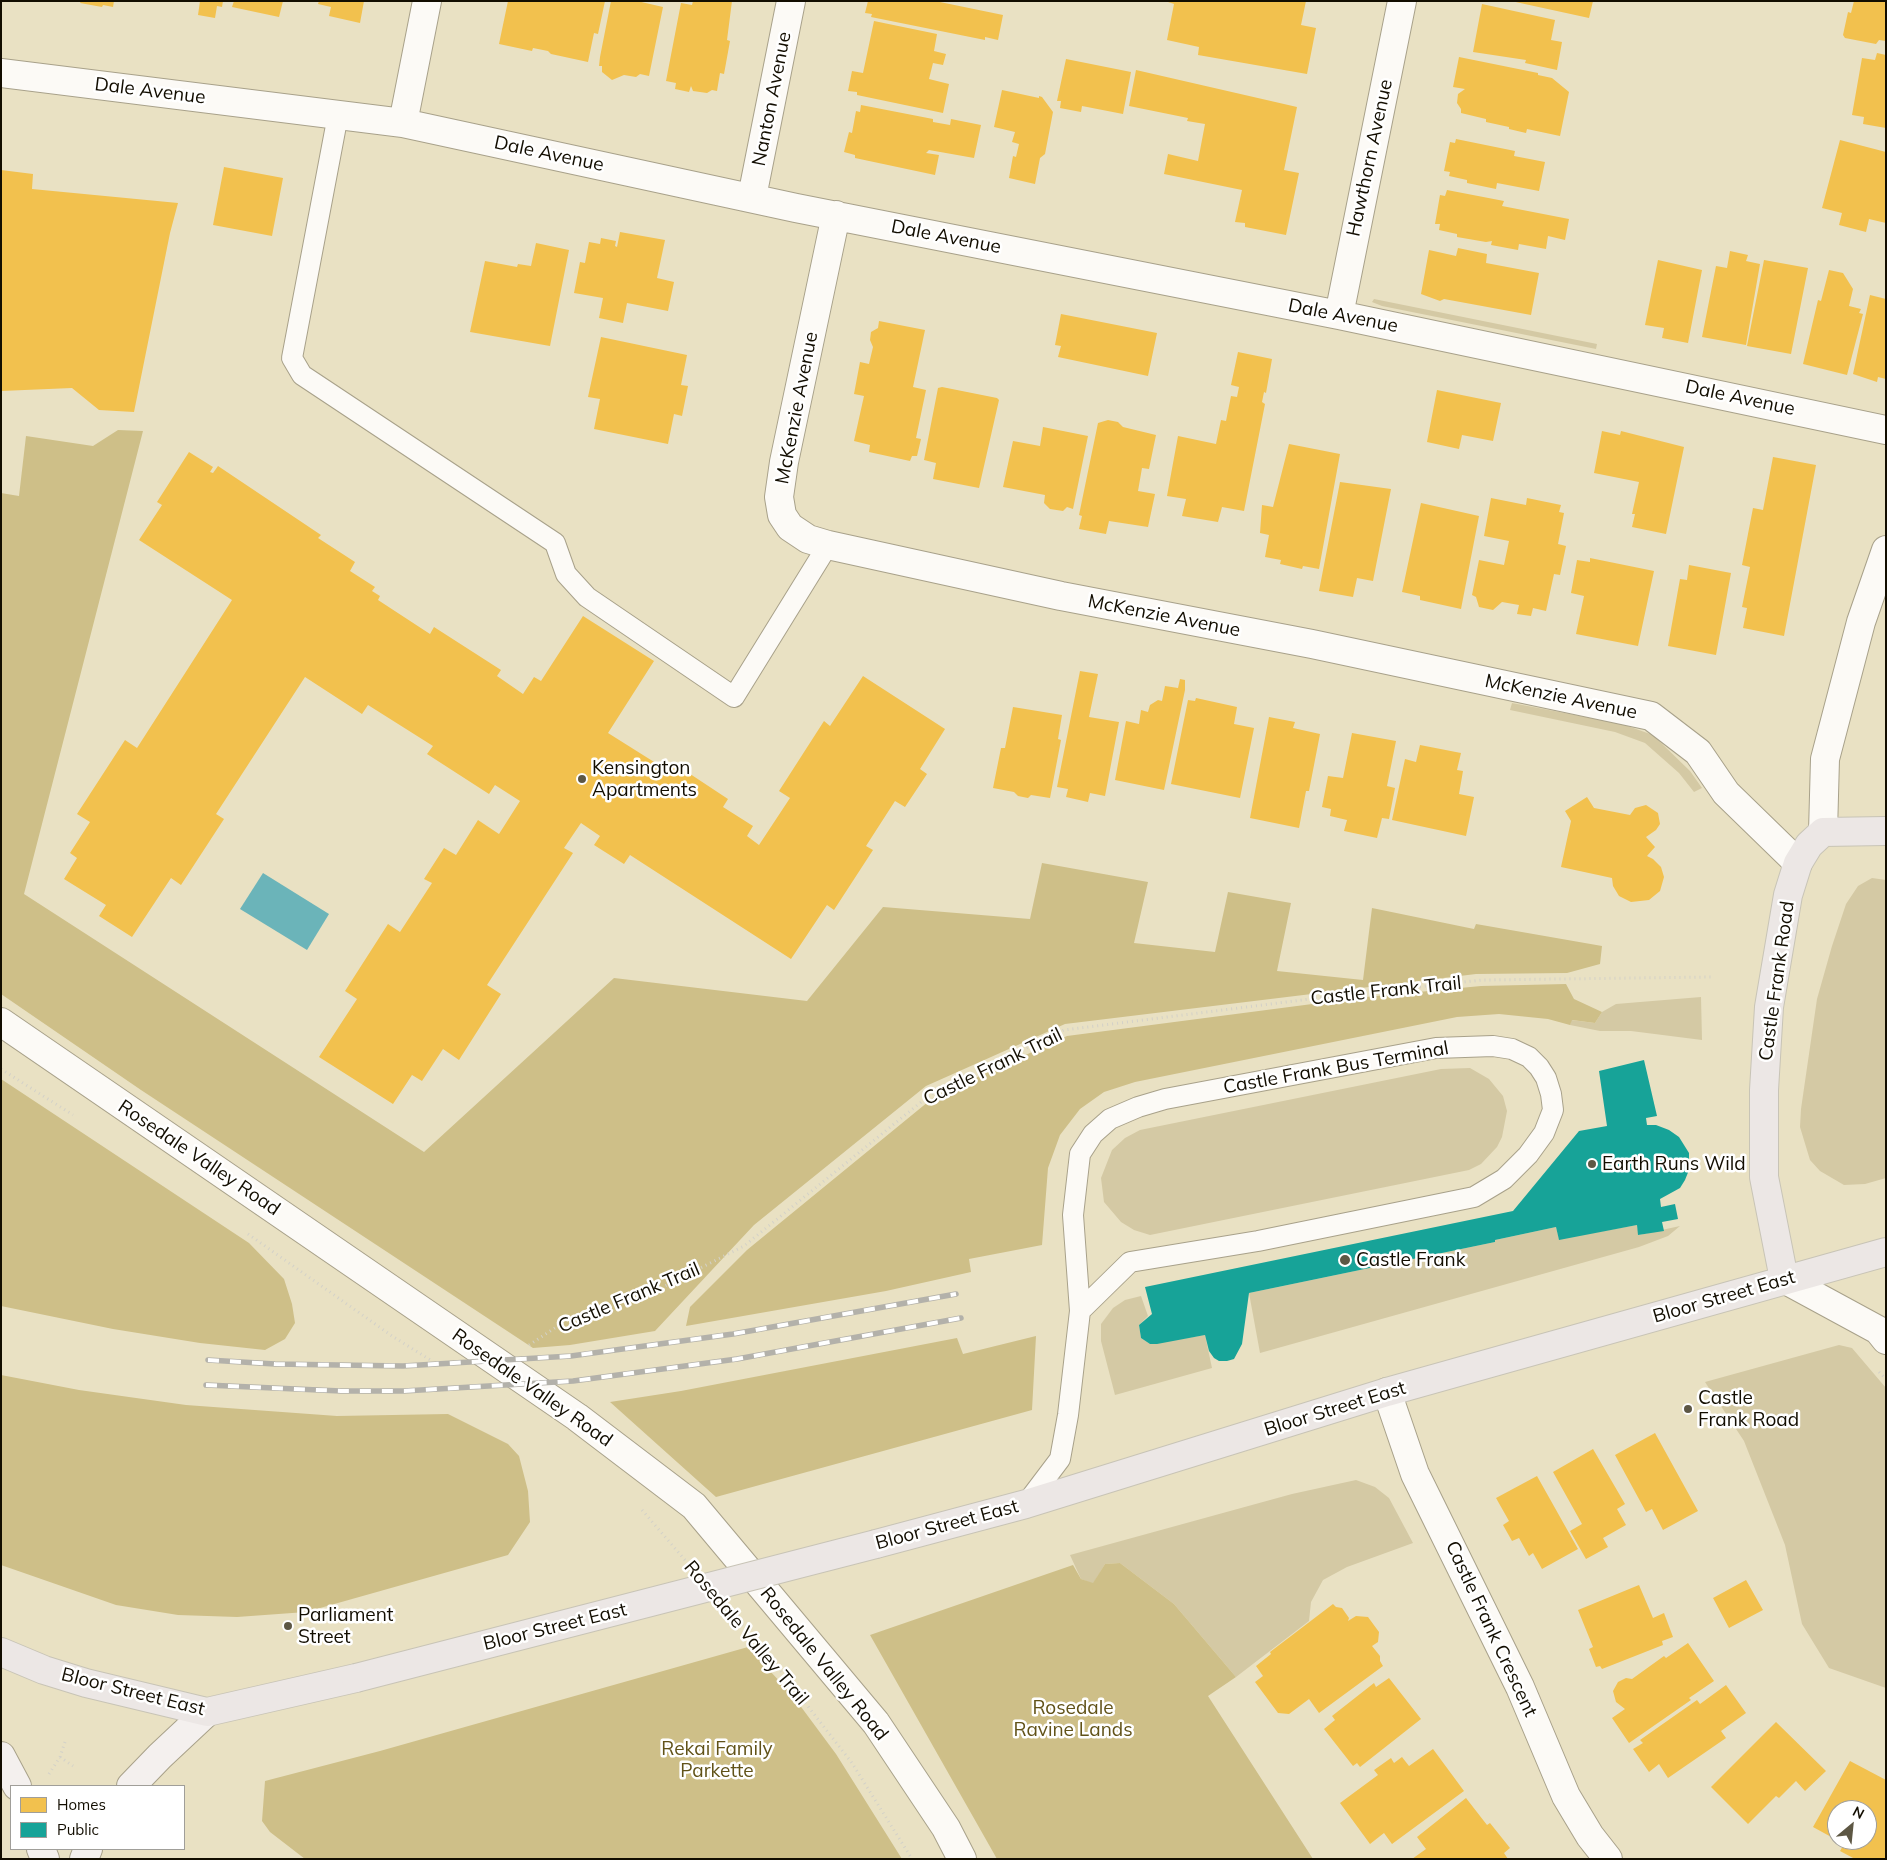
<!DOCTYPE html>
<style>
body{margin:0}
#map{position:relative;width:1887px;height:1860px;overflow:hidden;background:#e9e1c3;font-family:Mulish,sans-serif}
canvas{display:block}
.frame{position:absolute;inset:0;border:2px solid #120d00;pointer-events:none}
.legend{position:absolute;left:10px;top:1785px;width:175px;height:65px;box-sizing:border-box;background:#fff;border:1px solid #a09e99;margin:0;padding:6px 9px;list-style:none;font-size:15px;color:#120d00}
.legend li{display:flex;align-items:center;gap:10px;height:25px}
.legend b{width:25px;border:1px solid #a09e99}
.north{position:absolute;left:1827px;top:1800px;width:50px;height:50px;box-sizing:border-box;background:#fff;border:1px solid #a09e99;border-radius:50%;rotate:28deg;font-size:14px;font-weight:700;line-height:20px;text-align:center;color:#120d00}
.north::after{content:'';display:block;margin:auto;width:18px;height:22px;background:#5d5744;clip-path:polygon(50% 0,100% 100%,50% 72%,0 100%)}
</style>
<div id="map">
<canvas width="1887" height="1860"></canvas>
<div class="frame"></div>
<ul class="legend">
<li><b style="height:14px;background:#f2c14e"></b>Homes</li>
<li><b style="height:14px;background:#17a398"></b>Public</li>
</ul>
<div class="north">N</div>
</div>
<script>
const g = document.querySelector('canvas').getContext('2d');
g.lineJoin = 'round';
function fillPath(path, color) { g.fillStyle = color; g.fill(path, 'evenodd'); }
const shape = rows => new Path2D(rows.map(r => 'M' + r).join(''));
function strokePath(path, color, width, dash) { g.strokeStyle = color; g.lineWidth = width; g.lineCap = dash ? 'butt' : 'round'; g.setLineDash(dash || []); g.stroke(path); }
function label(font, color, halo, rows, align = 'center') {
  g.font = font + ' Mulish,sans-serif'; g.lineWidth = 5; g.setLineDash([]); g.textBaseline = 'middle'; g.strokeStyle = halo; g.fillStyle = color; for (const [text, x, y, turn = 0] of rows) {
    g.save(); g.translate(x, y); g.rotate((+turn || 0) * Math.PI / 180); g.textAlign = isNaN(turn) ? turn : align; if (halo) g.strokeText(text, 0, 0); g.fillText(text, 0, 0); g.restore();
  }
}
fillPath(shape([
 [1374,299,1597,344,1596,349,1382,306,1372,302],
 [1512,703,1622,724,1653,735,1690,771,1702,788,1694,792,1679,773,1645,743,1615,732,1510,710],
 [1872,878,1886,880,1886,1178,1865,1184,1844,1185,1820,1171,1810,1160,1800,1127,1801,1109,1817,999,1832,946,1846,904,1858,886],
 [1701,997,1702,1040,1631,1031,1600,1031,1570,1025,1571,1020,1595,1023,1602,1012,1616,1004],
 [1470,1068,1489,1079,1503,1096,1507,1111,1502,1137,1497,1147,1481,1164,1469,1170,1150,1235,1134,1230,1121,1222,1104,1202,1101,1178,1112,1150,1125,1138,1140,1130,1441,1069],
 [1637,1225,1639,1235,1680,1226,1668,1236,1639,1247,1260,1353,1249,1293,1495,1242,1495,1240,1556,1227,1559,1239],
 [1141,1296,1148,1316,1139,1325,1141,1338,1150,1344,1205,1335,1212,1368,1115,1395,1101,1341,1101,1324,1113,1308,1125,1300],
 [1839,1345,1852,1348,1886,1388,1886,1688,1829,1668,1802,1624,1785,1545,1744,1441,1705,1382],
 [1356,1480,1375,1487,1389,1498,1413,1543,1347,1567,1323,1580,1311,1602,1309,1621,1236,1677,1174,1604,1120,1563,1105,1564,1093,1584,1081,1579,1070,1555,1292,1494]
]), '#d4c9a4');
fillPath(shape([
 [118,430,143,431,24,894,424,1152,614,978,807,1001,883,907,1030,919,1042,863,1148,882,1134,943,1215,952,1228,892,1291,903,1277,971,1363,980,1372,908,1474,929,1476,924,1602,946,1600,964,1567,973,1476,974,1065,1024,926,1086,754,1225,655,1331,570,1345,533,1348,141,1090,1,994,1,493,19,496,26,436,93,446],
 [1566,984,1574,999,1602,1012,1595,1023,1572,1020,1570,1025,1548,1019,1499,1014,1457,1017,1135,1082,1104,1092,1080,1109,1060,1135,1048,1168,1042,1245,969,1259,971,1272,886,1291,686,1326,690,1307,747,1250,934,1097,1067,1036,1366,997,1481,986],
 [1,1079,249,1243,284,1279,292,1304,295,1323,285,1339,265,1350,200,1343,113,1329,1,1306],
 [1036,1336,1032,1410,716,1497,610,1402,681,1391,957,1338,963,1354],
 [1,1375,79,1390,186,1405,337,1416,448,1414,508,1444,519,1456,528,1491,530,1522,508,1555,306,1612,237,1617,178,1615,116,1605,1,1565],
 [1120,1563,1174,1604,1236,1677,1208,1696,1313,1859,997,1859,870,1635,1073,1565,1081,1579,1093,1583,1105,1564],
 [748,1647,793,1696,836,1754,902,1859,305,1859,270,1832,262,1821,265,1781,380,1751]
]), '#cebf88');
fillPath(shape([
 [263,873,329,914,307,950,240,909]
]), '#6bb4b9');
fillPath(shape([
 [81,1,114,1,113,7,103,5,102,7,80,3],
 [200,1,223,1,222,7,217,6,215,18,198,15],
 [234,1,283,1,279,17,232,7],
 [319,1,364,1,360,23,329,16,331,7,318,4],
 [508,1,605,1,598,34,594,33,588,62,551,54,548,51,533,48,532,51,499,44],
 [611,1,637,1,663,7,649,76,640,74,636,77,624,75,612,80,602,72,602,66,599,66,600,57],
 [693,1,732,1,727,40,730,41,724,74,720,73,717,91,712,90,707,93,693,91,691,86,689,92,675,89,676,83,666,81,681,3,692,5],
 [868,1,935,1,1003,15,998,40,985,37,985,40,871,17,872,14,865,13],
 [1165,1,1306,1,1301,25,1316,28,1307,74,1198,55,1199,47,1167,40,1174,4],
 [1511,1,1593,1,1589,18],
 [1854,1,1886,1,1886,41,1879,40,1876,44,1845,38,1843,35,1848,12,1851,13],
 [1482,4,1555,20,1551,40,1562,42,1557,70,1525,63,1526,60,1473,52],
 [874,21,937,34,934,51,946,54,943,65,933,63,929,79,949,84,943,113,857,95,857,92,848,91,852,71,863,73],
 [1877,53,1886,55,1886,128,1863,124,1864,117,1852,115,1862,58,1875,60],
 [1459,57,1538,73,1538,75,1552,78,1569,92,1560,136,1527,129,1526,133,1509,129,1509,127,1486,122,1486,119,1461,113,1461,109,1457,103,1458,94,1465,89,1453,87],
 [1066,59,1131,72,1123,114,1082,106,1081,112,1060,108,1061,101,1057,101],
 [1136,70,1297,107,1284,170,1299,173,1286,235,1245,227,1245,223,1235,222,1242,190,1164,174,1168,154,1198,161,1205,124,1187,121,1188,118,1129,106],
 [1002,90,1039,98,1039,96,1042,97,1053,112,1045,154,1040,158,1035,184,1009,178,1013,156,1016,157,1019,144,1012,142,1015,132,994,127],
 [861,105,933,119,933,122,950,125,951,119,981,125,974,158,929,150,926,153,939,155,935,175,855,158,855,155,844,152,849,132,852,133,856,111,860,112],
 [1456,139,1515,151,1514,156,1545,162,1539,191,1497,183,1496,189,1467,183,1467,180,1449,176,1450,172,1444,171,1450,142,1455,143],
 [1840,140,1886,152,1886,223,1869,219,1866,232,1839,225,1842,213,1822,208],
 [224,167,283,178,272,236,213,225],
 [1,170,33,174,32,189,178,203,170,233,134,412,99,410,72,388,1,391],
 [1447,190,1504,201,1502,206,1569,219,1565,240,1548,236,1546,249,1519,244,1518,250,1491,245,1492,241,1486,242,1457,237,1457,234,1439,230,1440,224,1435,224,1440,195,1445,196],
 [620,232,665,240,657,278,674,282,668,311,627,303,623,323,599,318,603,298,574,293,580,262,585,263,589,242,600,244,601,238,616,241,615,246,617,247],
 [536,243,569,250,550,346,470,332,485,261,517,267,518,264,531,266],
 [1458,248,1487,254,1486,263,1539,273,1531,315,1444,299,1440,301,1421,294,1429,250,1456,256],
 [1730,251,1748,255,1746,261,1760,264,1746,345,1702,337,1716,266,1727,268],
 [1658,260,1702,270,1688,343,1662,338,1664,328,1645,325],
 [1764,260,1808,268,1791,354,1747,346],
 [1829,270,1843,273,1853,289,1849,306,1861,309,1859,313,1863,314,1847,375,1803,364,1818,300,1821,301],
 [1870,295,1886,299,1886,379,1878,377,1877,382,1853,374],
 [1061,314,1157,333,1148,376,1058,357,1061,346,1055,345],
 [879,321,925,330,913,387,926,390,916,438,921,439,917,456,912,456,910,461,869,452,870,445,854,441,864,396,854,394,860,362,869,364,873,347,870,340,871,332,878,328],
 [601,337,687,355,681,385,688,386,682,416,674,414,668,444,594,429,600,399,588,397],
 [1238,352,1272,359,1266,393,1264,392,1262,402,1265,404,1244,511,1222,507,1218,522,1182,516,1186,499,1167,496,1178,436,1216,444,1221,420,1226,421,1231,396,1237,397,1239,387,1231,385],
 [942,387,997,398,999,400,979,488,933,479,936,463,924,460,938,388],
 [1437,390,1501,403,1493,441,1462,435,1459,449,1427,442],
 [1108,420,1118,422,1123,427,1156,435,1149,469,1142,468,1138,491,1155,494,1148,527,1109,521,1106,534,1079,529,1082,516,1079,515,1098,423],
 [1043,427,1088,436,1073,509,1067,507,1063,511,1050,509,1044,503,1045,495,1003,487,1013,441,1040,446],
 [1602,431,1620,435,1621,431,1684,447,1666,534,1632,527,1635,514,1632,514,1639,482,1594,473],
 [1289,444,1340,454,1319,569,1303,566,1302,569,1280,564,1281,560,1265,557,1269,535,1260,533,1262,505,1273,507],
 [189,452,213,467,210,472,213,473,218,466,321,535,318,538,355,562,350,571,375,587,372,591,380,596,378,600,430,634,434,627,501,670,497,676,523,694,534,677,541,681,583,616,654,661,608,733,670,772,675,764,728,799,723,807,753,826,747,836,759,845,790,798,779,791,824,721,830,726,863,676,945,729,920,769,927,774,905,807,895,801,866,846,873,850,834,910,827,905,791,959,630,855,624,864,594,845,600,836,581,823,564,848,573,853,487,985,501,994,459,1060,443,1049,422,1081,412,1075,393,1104,319,1057,357,999,345,991,388,924,400,932,432,883,424,879,444,848,456,855,478,820,499,834,520,801,495,785,489,794,427,754,433,746,368,705,362,714,305,677,216,814,224,819,181,885,171,878,132,937,99,916,106,905,64,879,77,858,70,853,90,822,77,814,125,740,137,748,232,600,139,540,162,505,157,502],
 [1773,457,1816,465,1784,636,1743,628,1747,608,1742,607,1750,567,1742,565,1753,508,1763,510],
 [1340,482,1391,489,1373,581,1357,578,1353,597,1319,591],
 [1491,498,1526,505,1527,498,1561,505,1559,512,1564,513,1558,544,1566,546,1560,575,1554,574,1546,611,1533,608,1531,616,1517,614,1519,605,1502,602,1493,610,1479,607,1476,597,1472,595,1479,560,1504,565,1509,541,1484,536],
 [1421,503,1479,516,1461,609,1420,600,1420,596,1402,592],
 [1590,558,1654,571,1638,646,1576,634,1584,596,1571,593,1577,560,1590,562],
 [1689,565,1731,573,1716,655,1668,646,1680,579,1687,580],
 [1080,671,1098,674,1089,717,1119,722,1105,796,1090,793,1088,802,1066,797,1068,789,1057,787],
 [1180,679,1185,680,1185,690,1164,790,1115,780,1126,721,1139,724,1141,710,1148,712,1150,705,1158,700,1162,701,1165,686,1178,688],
 [1196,698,1237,707,1234,724,1254,728,1240,798,1171,784,1188,700,1195,701],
 [1013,707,1062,715,1058,739,1061,740,1050,798,1031,795,1028,798,1018,796,1014,792,993,788,1001,748,1005,748],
 [1269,717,1295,722,1293,728,1320,734,1309,791,1306,791,1299,828,1250,818],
 [1352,733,1396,741,1387,786,1395,788,1389,819,1382,818,1377,838,1344,831,1347,820,1330,816,1331,809,1322,807,1328,776,1343,778],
 [1420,745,1461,753,1457,770,1463,771,1459,794,1474,797,1466,836,1392,820,1405,759,1416,762],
 [1587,797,1594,808,1630,815,1635,808,1646,805,1658,813,1660,824,1656,830,1646,837,1655,847,1647,856,1653,859,1661,867,1664,877,1660,891,1649,900,1631,902,1619,896,1613,886,1612,878,1561,867,1571,821,1565,811],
 [1655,1433,1698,1511,1663,1530,1652,1509,1646,1512,1615,1455],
 [1593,1449,1625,1504,1617,1509,1626,1525,1603,1538,1608,1547,1586,1559,1570,1531,1582,1524,1553,1472],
 [1537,1476,1578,1549,1542,1569,1533,1553,1529,1556,1519,1538,1512,1541,1503,1525,1509,1521,1496,1498],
 [1746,1580,1763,1610,1729,1628,1713,1598],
 [1639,1585,1653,1618,1664,1613,1673,1637,1662,1641,1663,1645,1602,1669,1600,1666,1596,1667,1589,1649,1593,1647,1578,1610],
 [1333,1604,1336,1607,1342,1608,1349,1618,1348,1621,1356,1616,1368,1617,1379,1632,1378,1642,1372,1646,1380,1656,1380,1661,1383,1666,1319,1713,1309,1699,1289,1714,1278,1713,1255,1682,1263,1676,1256,1666,1271,1654,1270,1652],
 [1688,1643,1714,1681,1689,1698,1691,1700,1629,1743,1612,1718,1625,1709,1616,1702,1613,1691,1618,1682,1626,1678,1632,1679,1664,1656,1666,1658],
 [1389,1678,1421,1719,1360,1767,1357,1763,1353,1766,1324,1729,1335,1720,1332,1716,1374,1683,1376,1687],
 [1726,1685,1746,1713,1721,1731,1726,1738,1668,1778,1659,1764,1649,1772,1633,1749,1643,1743,1640,1740,1697,1700,1700,1704],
 [1776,1722,1826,1771,1805,1791,1796,1781,1779,1798,1776,1796,1748,1824,1711,1787],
 [1433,1749,1464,1791,1392,1844,1384,1833,1370,1844,1340,1803,1378,1775,1374,1770,1391,1758,1394,1763,1402,1757,1409,1766],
 [1850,1761,1886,1780,1886,1859,1855,1859,1840,1851,1844,1844,1813,1827],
 [1837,1810,1867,1810,1867,1840,1837,1840],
 [1466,1798,1487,1825,1490,1823,1510,1848,1504,1853,1508,1859,1412,1859,1426,1849,1417,1837]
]), '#f2c14e');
fillPath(shape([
 [1644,1060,1657,1116,1646,1118,1647,1125,1656,1125,1669,1130,1679,1137,1689,1153,1689,1170,1685,1180,1680,1188,1660,1199,1661,1207,1675,1204,1678,1219,1662,1222,1664,1231,1638,1235,1637,1225,1559,1240,1556,1227,1495,1240,1495,1242,1249,1293,1242,1344,1234,1359,1227,1361,1219,1361,1214,1358,1209,1351,1205,1335,1157,1344,1150,1344,1141,1338,1139,1325,1152,1314,1145,1287,1513,1211,1579,1131,1607,1126,1599,1071]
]), '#17a398');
const service = shape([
 [338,115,292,358,302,375,555,543,566,574,587,597,734,697,828,545],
 [1026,1504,1060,1459,1068,1415,1080,1311,1073,1215,1080,1154,1093,1134,1110,1119,1138,1107,1165,1099,1436,1048,1493,1046,1512,1049,1529,1057,1539,1067,1546,1078,1551,1094,1553,1110,1544,1133,1528,1155,1504,1179,1474,1197,1258,1241,1130,1262,1080,1311]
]);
const minor = shape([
 [1,73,403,123,796,208,1339,315,1886,430],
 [403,123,427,1],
 [752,197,791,1],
 [836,215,784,462,779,497,782,515,790,527,808,539,828,545,1061,596,1312,644,1651,716,1698,752,1726,793,1798,863],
 [1339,315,1402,1],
 [1823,832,1825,759,1861,622,1886,550],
 [1784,1279,1878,1330,1886,1340],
 [1387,1392,1415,1474,1520,1687,1566,1796,1590,1836,1608,1859]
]);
const tertiary = shape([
 [1,1022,577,1417,694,1506,876,1723,946,1828,962,1859]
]);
const secondary = shape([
 [1,1756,17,1786],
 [131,1786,160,1756,207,1712],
 [41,1849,45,1859],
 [84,1859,88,1849]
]);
const primary = shape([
 [1784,1279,1764,1177,1764,1090,1769,1007,1788,895,1798,863,1809,845,1823,832,1886,831],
 [876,1544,1026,1504,1387,1392,1886,1252],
 [1,1652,44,1670,86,1683,207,1712,356,1678]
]);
strokePath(service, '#a8a18a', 22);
strokePath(minor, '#a8a18a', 30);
strokePath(tertiary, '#a8a18a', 30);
strokePath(secondary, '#a8a18a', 30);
strokePath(primary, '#c8c4b6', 30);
strokePath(shape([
 [1,1069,73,1115],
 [248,1234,392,1336,432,1361],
 [529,1345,570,1318,659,1289,744,1246,931,1094,1064,1030,1326,997,1482,980,1711,977],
 [1879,1372,1886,1379],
 [642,1510,685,1560],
 [732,1614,772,1660,852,1763,912,1859],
 [60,1757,73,1766],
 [49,1774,60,1757,66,1739]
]), '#d3d1c8', 3, [1, 4]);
strokePath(service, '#fcfaf6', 20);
strokePath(minor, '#fcfaf6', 28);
strokePath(tertiary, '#fcfaf6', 28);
strokePath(secondary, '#f4f0ee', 28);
strokePath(primary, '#ece7e5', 28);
const rail = shape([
 [208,1360,275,1364,403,1366,571,1356,733,1334,956,1294],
 [206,1385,341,1391,404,1391,573,1381,737,1359,961,1318]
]);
strokePath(rail, '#b3b1aa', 5.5);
strokePath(rail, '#fff', 4, [11]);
const primaryBridge = shape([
 [356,1678,876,1544]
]);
strokePath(primaryBridge, '#c8c4b6', 30, []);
strokePath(primaryBridge, '#ece7e5', 28);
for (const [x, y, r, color] of [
 [582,779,5,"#5d5744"],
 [1592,1164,5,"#5d5744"],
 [1345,1260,6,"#5d5744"],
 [1688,1409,5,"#5d5744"],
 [288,1626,5,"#5d5744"]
]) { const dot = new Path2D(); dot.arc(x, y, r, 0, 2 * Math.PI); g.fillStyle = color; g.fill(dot); strokePath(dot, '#fff', 2); }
label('19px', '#120d00', '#fff', [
 ["Dale Avenue",150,91,7],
 ["Nanton Avenue",772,99,-79],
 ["Dale Avenue",549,154,12],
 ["Hawthorn Avenue",1370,158,-78],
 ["Dale Avenue",946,237,11],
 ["Dale Avenue",1343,316,11],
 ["Dale Avenue",1740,398,12],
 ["McKenzie Avenue",797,408,-79],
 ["McKenzie Avenue",1164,616,11],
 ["McKenzie Avenue",1561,697,12],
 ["Castle Frank Road",1777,981,-82],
 ["Castle Frank Trail",1386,991,-6],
 ["Castle Frank Trail",993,1067,-26],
 ["Castle Frank Bus Terminal",1336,1068,-10],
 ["Rosedale Valley Road",199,1158,34],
 ["Bloor Street East",1724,1297,-16],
 ["Castle Frank Trail",629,1298,-23],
 ["Rosedale Valley Road",532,1388,35],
 ["Bloor Street East",1335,1409,-17],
 ["Bloor Street East",947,1525,-15],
 ["Bloor Street East",555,1627,-14],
 ["Castle Frank Crescent",1491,1629,65],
 ["Rosedale Valley Trail",746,1633,50],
 ["Rosedale Valley Road",824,1664,51],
 ["Bloor Street East",133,1692,14]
]);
label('19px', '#120d00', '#fff', [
 ["Kensington",592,768],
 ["Apartments",592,790],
 ["Earth Runs Wild",1602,1164],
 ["Castle Frank",1356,1260],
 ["Castle",1698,1398],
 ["Frank Road",1698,1420],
 ["Parliament",298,1615],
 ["Street",298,1637]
], 'left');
label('19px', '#615218', '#fff', [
 ["Rosedale",1073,1708],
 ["Ravine Lands",1073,1730],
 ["Rekai Family",717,1749],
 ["Parkette",717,1771]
]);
</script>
